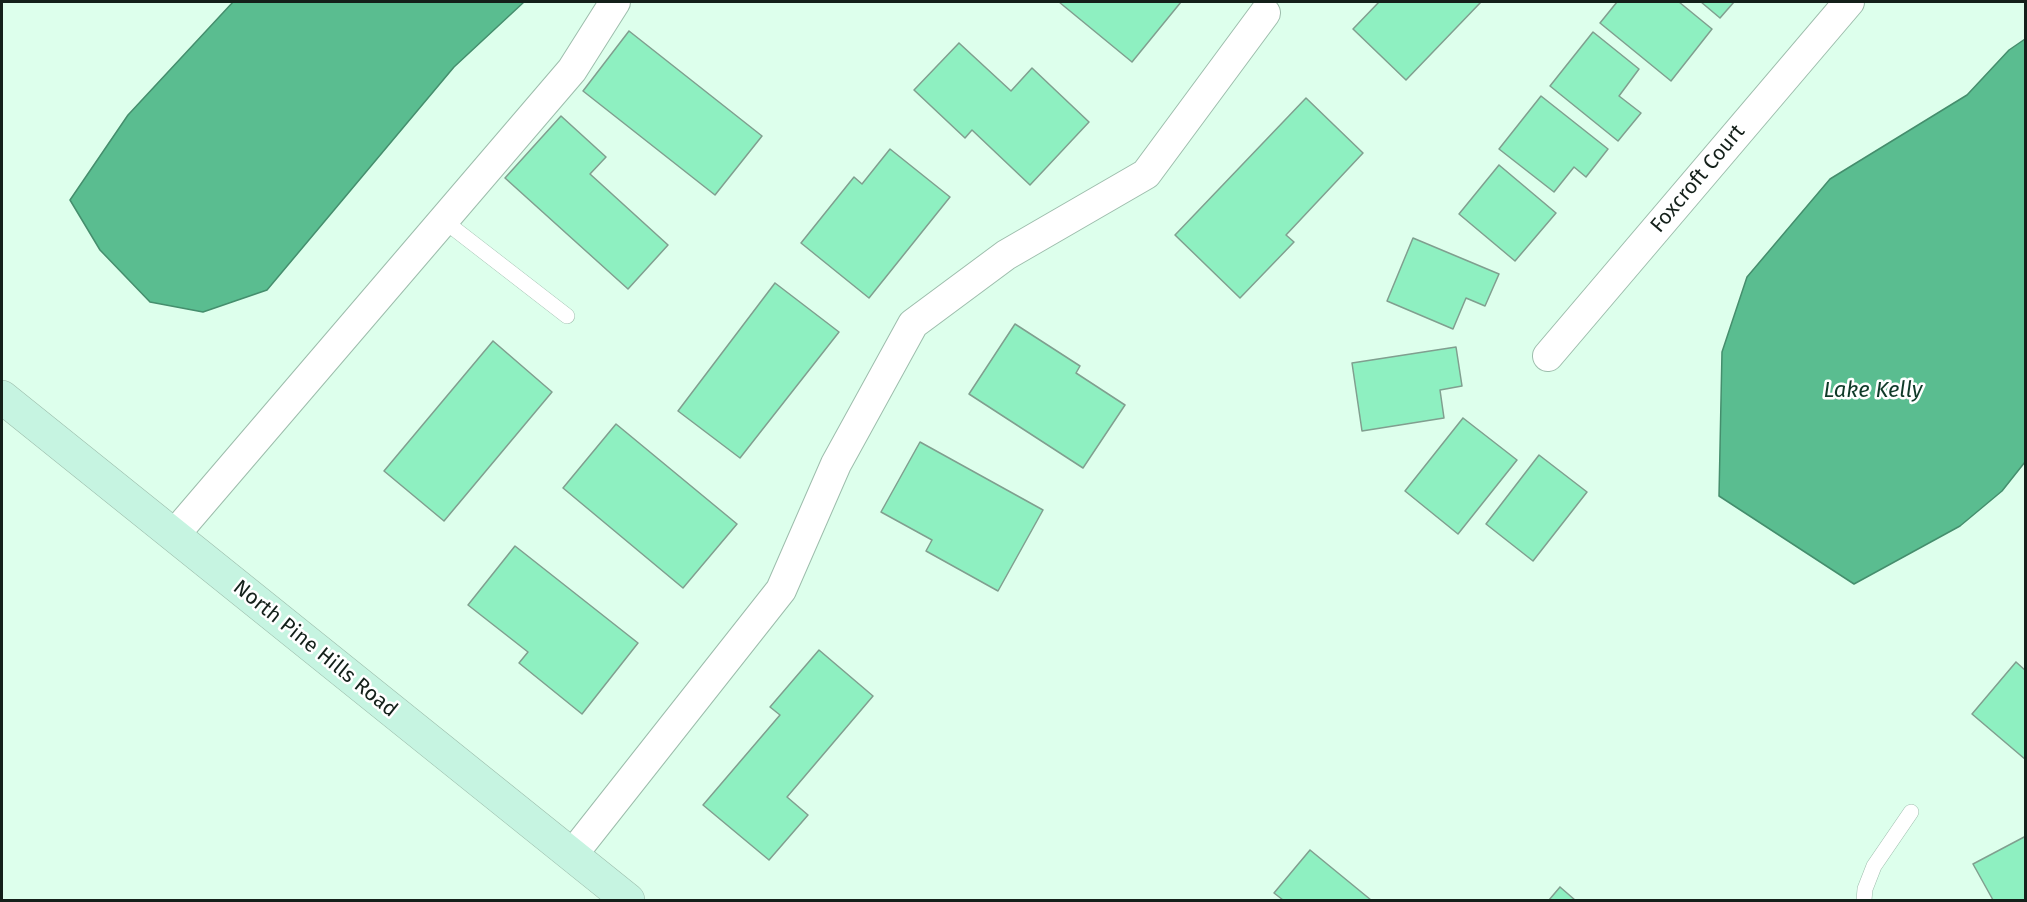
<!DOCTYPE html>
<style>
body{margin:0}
#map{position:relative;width:2027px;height:902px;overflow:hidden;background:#ddffec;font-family:"Fira Sans",sans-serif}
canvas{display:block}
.frame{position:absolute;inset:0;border:3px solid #14201a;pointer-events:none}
</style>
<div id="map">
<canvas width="2027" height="902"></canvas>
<div class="frame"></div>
</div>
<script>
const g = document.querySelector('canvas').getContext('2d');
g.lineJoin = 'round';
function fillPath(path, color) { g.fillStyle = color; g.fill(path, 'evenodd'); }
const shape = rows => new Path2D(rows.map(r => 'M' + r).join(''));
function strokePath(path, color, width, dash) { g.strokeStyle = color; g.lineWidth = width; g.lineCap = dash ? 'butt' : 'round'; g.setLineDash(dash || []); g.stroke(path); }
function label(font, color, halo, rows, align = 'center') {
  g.font = font + ' "Fira Sans",sans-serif'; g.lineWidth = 5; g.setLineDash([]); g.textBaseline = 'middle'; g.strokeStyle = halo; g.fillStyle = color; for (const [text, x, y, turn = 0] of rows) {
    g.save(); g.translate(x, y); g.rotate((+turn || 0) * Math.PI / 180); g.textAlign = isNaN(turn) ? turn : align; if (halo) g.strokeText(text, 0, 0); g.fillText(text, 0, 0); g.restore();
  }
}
const water = shape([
 [233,2,524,2,454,67,267,290,203,312,150,302,100,250,70,200,128,115,233,2],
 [2025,39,2025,462,2002,491,1960,526,1854,584,1719,496,1722,352,1747,277,1830,179,1967,95,2009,50,2025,39]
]);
fillPath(water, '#5abd90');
strokePath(water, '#458e6d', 1.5);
const building = shape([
 [1059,2,1181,2,1132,62,1059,2],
 [1379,2,1481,2,1406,80,1353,29,1379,2],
 [1617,2,1679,2,1712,29,1671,81,1600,23,1617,2],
 [1701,2,1734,2,1720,18,1701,2],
 [629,31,762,136,715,195,583,91,629,31],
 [1593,32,1639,69,1619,96,1641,113,1618,141,1550,86,1593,32],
 [959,43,1011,91,1032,68,1089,122,1030,185,972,130,965,138,914,90,959,43],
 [1541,96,1608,149,1586,177,1574,167,1554,192,1499,149,1541,96],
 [1306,98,1363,153,1286,235,1294,242,1240,298,1175,235,1306,98],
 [561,116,606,157,590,174,668,245,628,289,505,178,561,116],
 [890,149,950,197,869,298,801,243,854,177,862,184,890,149],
 [1499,165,1556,213,1515,261,1459,214,1499,165],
 [1413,238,1499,274,1485,306,1466,298,1453,329,1387,301,1413,238],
 [775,283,839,332,740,458,678,411,775,283],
 [1015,324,1080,366,1076,373,1125,405,1083,468,969,394,1015,324],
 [493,341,552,392,444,521,384,471,493,341],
 [1456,347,1462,386,1440,390,1444,418,1362,431,1352,363,1456,347],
 [1463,418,1517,460,1458,534,1405,491,1463,418],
 [616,424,737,524,683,588,563,488,616,424],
 [920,442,1043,510,998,591,926,551,932,540,881,512,920,442],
 [1539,455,1587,492,1533,561,1486,524,1539,455],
 [515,546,638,643,582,714,519,663,528,652,468,605,515,546],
 [819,650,873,696,787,797,808,815,769,860,703,805,780,715,770,707,819,650],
 [2016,662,2026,671,2026,760,1972,714,2016,662],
 [2026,836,2026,900,1993,900,1973,864,2026,836],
 [1310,850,1371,900,1283,900,1274,893,1310,850],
 [1560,887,1575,900,1549,900,1560,887]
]);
fillPath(building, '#8ef0c1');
strokePath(building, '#809f8f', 1.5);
const service = shape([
 [443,220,567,316],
 [1864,900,1865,889,1874,866,1911,812]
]);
const minor = shape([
 [1548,356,1849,2],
 [174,535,572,70,615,2],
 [572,855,781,590,836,464,913,324,1006,255,1146,174,1265,13]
]);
const secondary = shape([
 [2,397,628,900]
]);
strokePath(service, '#9dbdac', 16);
strokePath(minor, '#9dbdac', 32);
strokePath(secondary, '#9dbdac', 34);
strokePath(service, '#fff', 15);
strokePath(minor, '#fff', 30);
strokePath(secondary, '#c6f4e1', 33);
label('21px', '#14201a', '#fff', [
 ["Foxcroft Court",1698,179,-50],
 ["North Pine Hills Road",315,649,39]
]);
label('italic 22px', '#0f3a28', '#fff', [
 ["Lake Kelly",1873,391]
]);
</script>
